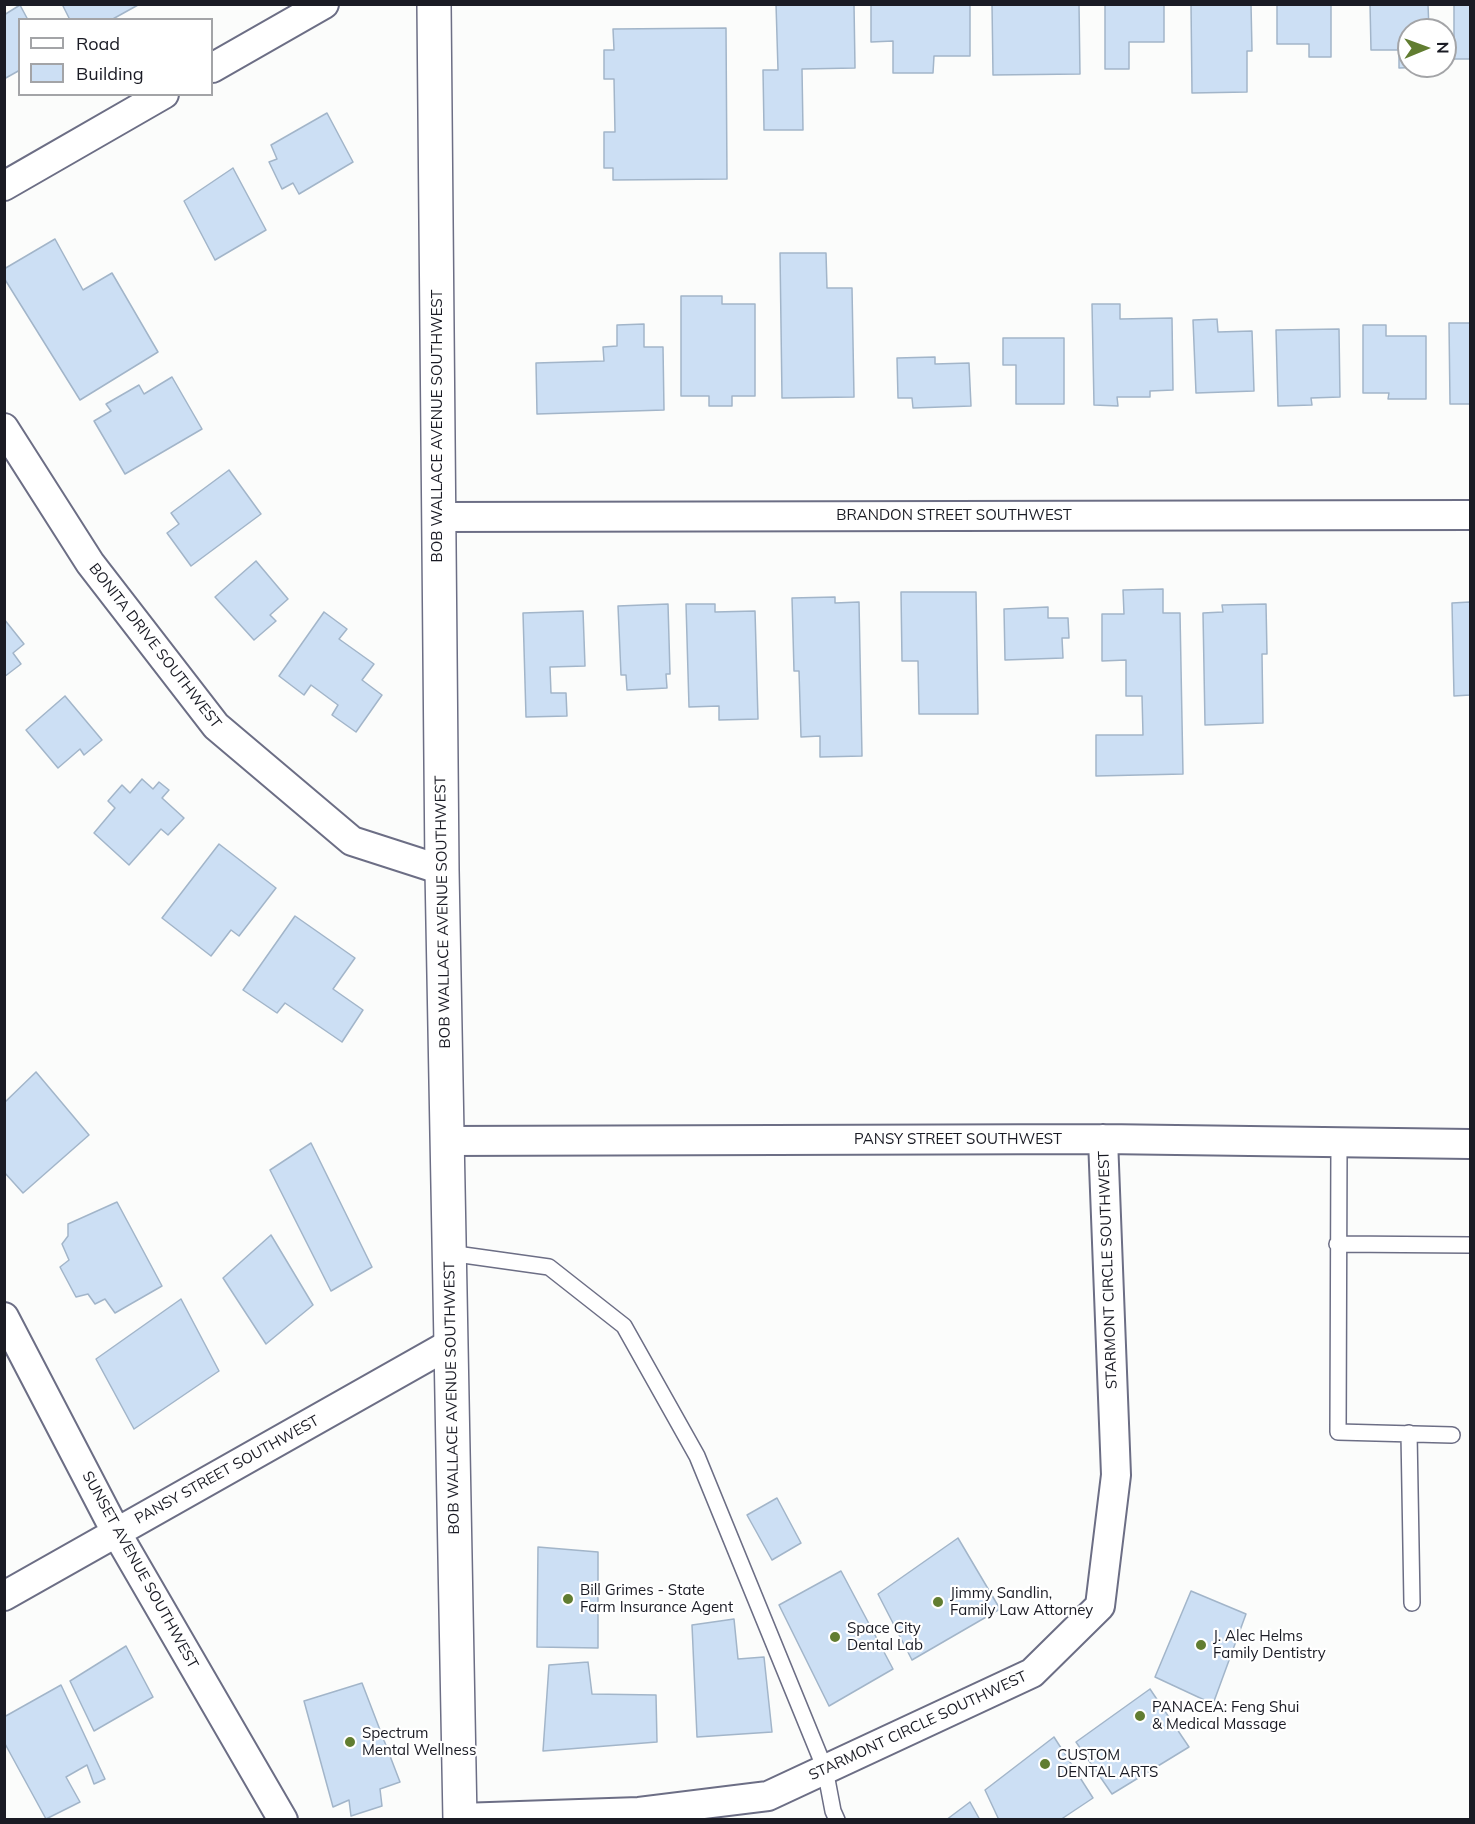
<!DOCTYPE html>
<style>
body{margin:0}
#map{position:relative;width:1475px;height:1824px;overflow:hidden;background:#fbfcfb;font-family:Mulish,sans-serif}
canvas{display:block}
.frame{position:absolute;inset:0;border:6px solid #1a1b24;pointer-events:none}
.legend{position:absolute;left:18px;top:18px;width:195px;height:78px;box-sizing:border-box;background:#fff;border:2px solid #a3a4a7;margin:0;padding:8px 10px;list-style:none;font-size:18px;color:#1a1b24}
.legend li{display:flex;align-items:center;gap:12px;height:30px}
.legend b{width:30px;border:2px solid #a3a4a7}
.north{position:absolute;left:1397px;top:18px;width:60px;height:60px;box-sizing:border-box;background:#fff;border:2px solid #a3a4a7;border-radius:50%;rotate:89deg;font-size:16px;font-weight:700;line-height:24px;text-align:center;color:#1a1b24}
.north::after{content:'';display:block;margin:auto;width:21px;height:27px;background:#617d31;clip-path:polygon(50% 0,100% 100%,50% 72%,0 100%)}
</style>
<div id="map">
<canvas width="1475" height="1824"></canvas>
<div class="frame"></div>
<ul class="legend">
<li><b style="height:8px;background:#fff"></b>Road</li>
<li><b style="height:16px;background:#ccdff4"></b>Building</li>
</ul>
<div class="north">N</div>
</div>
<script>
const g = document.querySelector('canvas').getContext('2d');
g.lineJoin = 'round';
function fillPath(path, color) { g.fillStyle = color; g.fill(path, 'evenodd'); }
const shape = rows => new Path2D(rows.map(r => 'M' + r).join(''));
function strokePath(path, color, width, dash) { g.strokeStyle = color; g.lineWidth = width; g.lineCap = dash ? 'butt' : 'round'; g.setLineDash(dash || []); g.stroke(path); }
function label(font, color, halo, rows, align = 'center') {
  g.font = font + ' Mulish,sans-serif'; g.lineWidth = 4.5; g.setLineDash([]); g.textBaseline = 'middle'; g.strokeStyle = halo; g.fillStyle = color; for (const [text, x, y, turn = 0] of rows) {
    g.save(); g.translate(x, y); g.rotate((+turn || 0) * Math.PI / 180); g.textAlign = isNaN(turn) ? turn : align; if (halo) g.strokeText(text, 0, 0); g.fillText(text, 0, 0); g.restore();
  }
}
const building = shape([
 [62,4,137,4,138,5,111,20,70,20,62,4],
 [776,4,854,4,855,68,802,69,803,130,764,130,763,70,778,70,776,4],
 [871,4,970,4,970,56,934,56,933,73,893,73,893,41,871,42,871,4],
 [992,4,1079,4,1080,74,993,75,992,4],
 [1105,4,1164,4,1164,42,1129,42,1129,69,1105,69,1105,4],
 [1191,4,1251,4,1252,51,1247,51,1247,92,1192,93,1191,4],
 [1277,4,1331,4,1331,57,1309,57,1309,44,1277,44,1277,4],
 [1370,4,1428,4,1429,30,1409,30,1409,66,1429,67,1399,68,1399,50,1371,50,1370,4],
 [1454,4,1470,4,1470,59,1454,59,1454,4],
 [20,5,28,20,20,20,20,70,4,79,4,15,20,5],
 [726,28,727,179,613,180,613,168,604,168,604,132,615,132,614,79,604,79,604,50,614,50,613,29,726,28],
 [327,113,353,162,299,194,293,183,282,189,269,162,277,159,271,145,327,113],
 [233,168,266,230,215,260,184,201,233,168],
 [55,239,83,290,112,273,158,352,80,400,4,278,4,269,55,239],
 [780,253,826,253,827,288,852,288,854,397,782,398,780,253],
 [681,296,722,296,722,304,755,304,755,396,732,396,732,406,709,406,709,396,681,396,681,296],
 [1092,304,1120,304,1120,319,1172,318,1173,390,1150,391,1150,397,1117,397,1118,406,1094,405,1092,304],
 [1217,319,1218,332,1252,331,1254,391,1196,393,1193,320,1217,319],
 [1449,323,1470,323,1470,404,1450,404,1449,323],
 [644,324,644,347,663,347,664,410,537,414,536,363,604,361,603,347,617,346,617,325,644,324],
 [1363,325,1386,325,1386,336,1426,336,1426,399,1388,399,1389,393,1363,393,1363,325],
 [1339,329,1340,397,1311,398,1312,405,1278,406,1276,330,1339,329],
 [1003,338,1064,338,1064,404,1016,404,1016,365,1003,365,1003,338],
 [935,357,935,364,969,363,971,406,913,408,912,398,898,398,897,358,935,357],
 [172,377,202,429,125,474,94,421,111,411,106,404,139,385,144,394,172,377],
 [229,470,261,514,191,566,167,533,179,524,171,513,229,470],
 [256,561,288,599,270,615,276,621,254,640,215,597,256,561],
 [1163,589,1163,613,1180,613,1183,774,1096,776,1096,735,1143,735,1142,696,1126,696,1126,660,1102,661,1102,614,1124,614,1123,590,1163,589],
 [901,592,976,592,978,714,919,714,918,661,902,661,901,592],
 [835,597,835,603,859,602,862,756,820,757,820,736,801,737,799,671,794,671,792,598,835,597],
 [1470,602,1470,695,1454,696,1452,603,1470,602],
 [668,604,670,674,666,674,667,688,627,690,626,675,621,675,618,606,668,604],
 [686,604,715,604,715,612,755,611,758,719,719,720,719,706,689,707,686,604],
 [1266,604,1267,654,1262,654,1263,723,1205,725,1203,613,1223,612,1222,605,1266,604],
 [1048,607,1048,618,1068,618,1069,638,1062,638,1063,658,1005,660,1004,609,1048,607],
 [583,611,585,666,550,667,551,693,566,693,567,716,526,717,523,613,583,611],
 [324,612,347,629,339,639,374,664,362,680,382,695,356,732,332,715,338,705,311,685,304,695,279,676,324,612],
 [4,619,24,644,13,653,21,664,4,677,4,619],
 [65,696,102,740,84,755,80,749,58,768,26,730,65,696],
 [142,779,153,789,159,782,169,790,162,798,184,818,168,835,161,829,129,865,94,833,115,808,108,801,122,785,130,793,142,779],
 [219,844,276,888,239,936,231,930,211,956,162,918,219,844],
 [295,916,355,958,333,989,363,1010,342,1042,285,1003,277,1013,243,990,295,916],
 [36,1072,89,1135,23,1193,4,1172,4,1103,36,1072],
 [311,1143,372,1267,331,1291,270,1170,311,1143],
 [117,1202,162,1286,115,1313,105,1299,95,1304,88,1294,76,1297,60,1267,69,1260,62,1244,68,1236,68,1224,117,1202],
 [271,1235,313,1305,266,1344,223,1278,271,1235],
 [181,1299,219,1371,134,1429,96,1359,181,1299],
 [777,1498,801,1543,772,1560,747,1515,777,1498],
 [958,1538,1000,1609,912,1660,878,1594,958,1538],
 [538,1547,598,1552,598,1648,537,1647,538,1547],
 [841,1571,893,1669,829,1706,779,1605,841,1571],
 [1191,1591,1246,1614,1213,1704,1155,1677,1191,1591],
 [734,1619,738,1659,764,1657,772,1732,697,1737,692,1625,734,1619],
 [126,1646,153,1697,94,1731,70,1681,126,1646],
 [588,1662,592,1694,656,1695,657,1742,543,1751,549,1665,588,1662],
 [362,1683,400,1782,380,1789,382,1806,351,1816,349,1800,333,1807,304,1701,362,1683],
 [61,1685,105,1779,94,1784,87,1765,66,1777,80,1802,46,1819,4,1742,4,1717,61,1685],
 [1150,1689,1189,1747,1112,1794,1076,1742,1150,1689],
 [1054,1737,1093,1798,1060,1820,999,1820,985,1790,1054,1737],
 [970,1802,980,1820,946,1820,970,1802]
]);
fillPath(building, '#ccdff4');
strokePath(building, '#a2b5c9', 1.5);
const service = shape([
 [1339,1142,1338,1432,1452,1435],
 [1337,1244,1470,1245],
 [449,1253,549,1267,624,1326,697,1456,825,1769,833,1811,837,1820],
 [1409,1433,1412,1603]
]);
const minor = shape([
 [212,68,324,4],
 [4,186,164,94],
 [4,428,90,563,216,726,352,841,442,870],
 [438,517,1470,515],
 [446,1141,1103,1139,1470,1144],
 [4,1317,116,1532,283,1820],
 [4,1596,450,1344],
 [460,1818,639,1812,768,1796,1032,1673,1100,1606,1116,1475,1103,1139]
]);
const secondary = shape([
 [434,4,442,870,460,1820]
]);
strokePath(service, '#6c6e85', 18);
strokePath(minor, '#6c6e85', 32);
strokePath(secondary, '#6c6e85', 36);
strokePath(service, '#fff', 15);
strokePath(minor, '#fff', 28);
strokePath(secondary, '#fff', 33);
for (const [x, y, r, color] of [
 [568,1599,6,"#617d31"],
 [938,1602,6,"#617d31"],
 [835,1637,6,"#617d31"],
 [1201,1645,6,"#617d31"],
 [1140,1716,6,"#617d31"],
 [350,1742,6,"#617d31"],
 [1045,1764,6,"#617d31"]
]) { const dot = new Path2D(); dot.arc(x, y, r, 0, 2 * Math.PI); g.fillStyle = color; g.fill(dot); strokePath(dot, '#fff', 2); }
label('15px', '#1a1b24', '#fff', [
 ["BOB WALLACE AVENUE SOUTHWEST",437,426,-90],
 ["BRANDON STREET SOUTHWEST",954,515],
 ["BONITA DRIVE SOUTHWEST",155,646,52],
 ["BOB WALLACE AVENUE SOUTHWEST",443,912,-91],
 ["PANSY STREET SOUTHWEST",958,1139],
 ["STARMONT CIRCLE SOUTHWEST",1108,1270,-92],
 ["BOB WALLACE AVENUE SOUTHWEST",452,1398,-91],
 ["PANSY STREET SOUTHWEST",227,1470,-29],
 ["SUNSET AVENUE SOUTHWEST",140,1570,61],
 ["STARMONT CIRCLE SOUTHWEST",918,1726,-25]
]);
label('15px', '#1a1b24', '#fff', [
 ["Bill Grimes - State",580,1590],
 ["Farm Insurance Agent",580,1607],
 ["Jimmy Sandlin,",950,1593],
 ["Family Law Attorney",950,1610],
 ["Space City",847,1628],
 ["Dental Lab",847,1645],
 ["J. Alec Helms",1213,1636],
 ["Family Dentistry",1213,1653],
 ["PANACEA: Feng Shui",1152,1707],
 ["& Medical Massage",1152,1724],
 ["Spectrum",362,1733],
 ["Mental Wellness",362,1750],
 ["CUSTOM",1057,1755],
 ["DENTAL ARTS",1057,1772]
], 'left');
</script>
